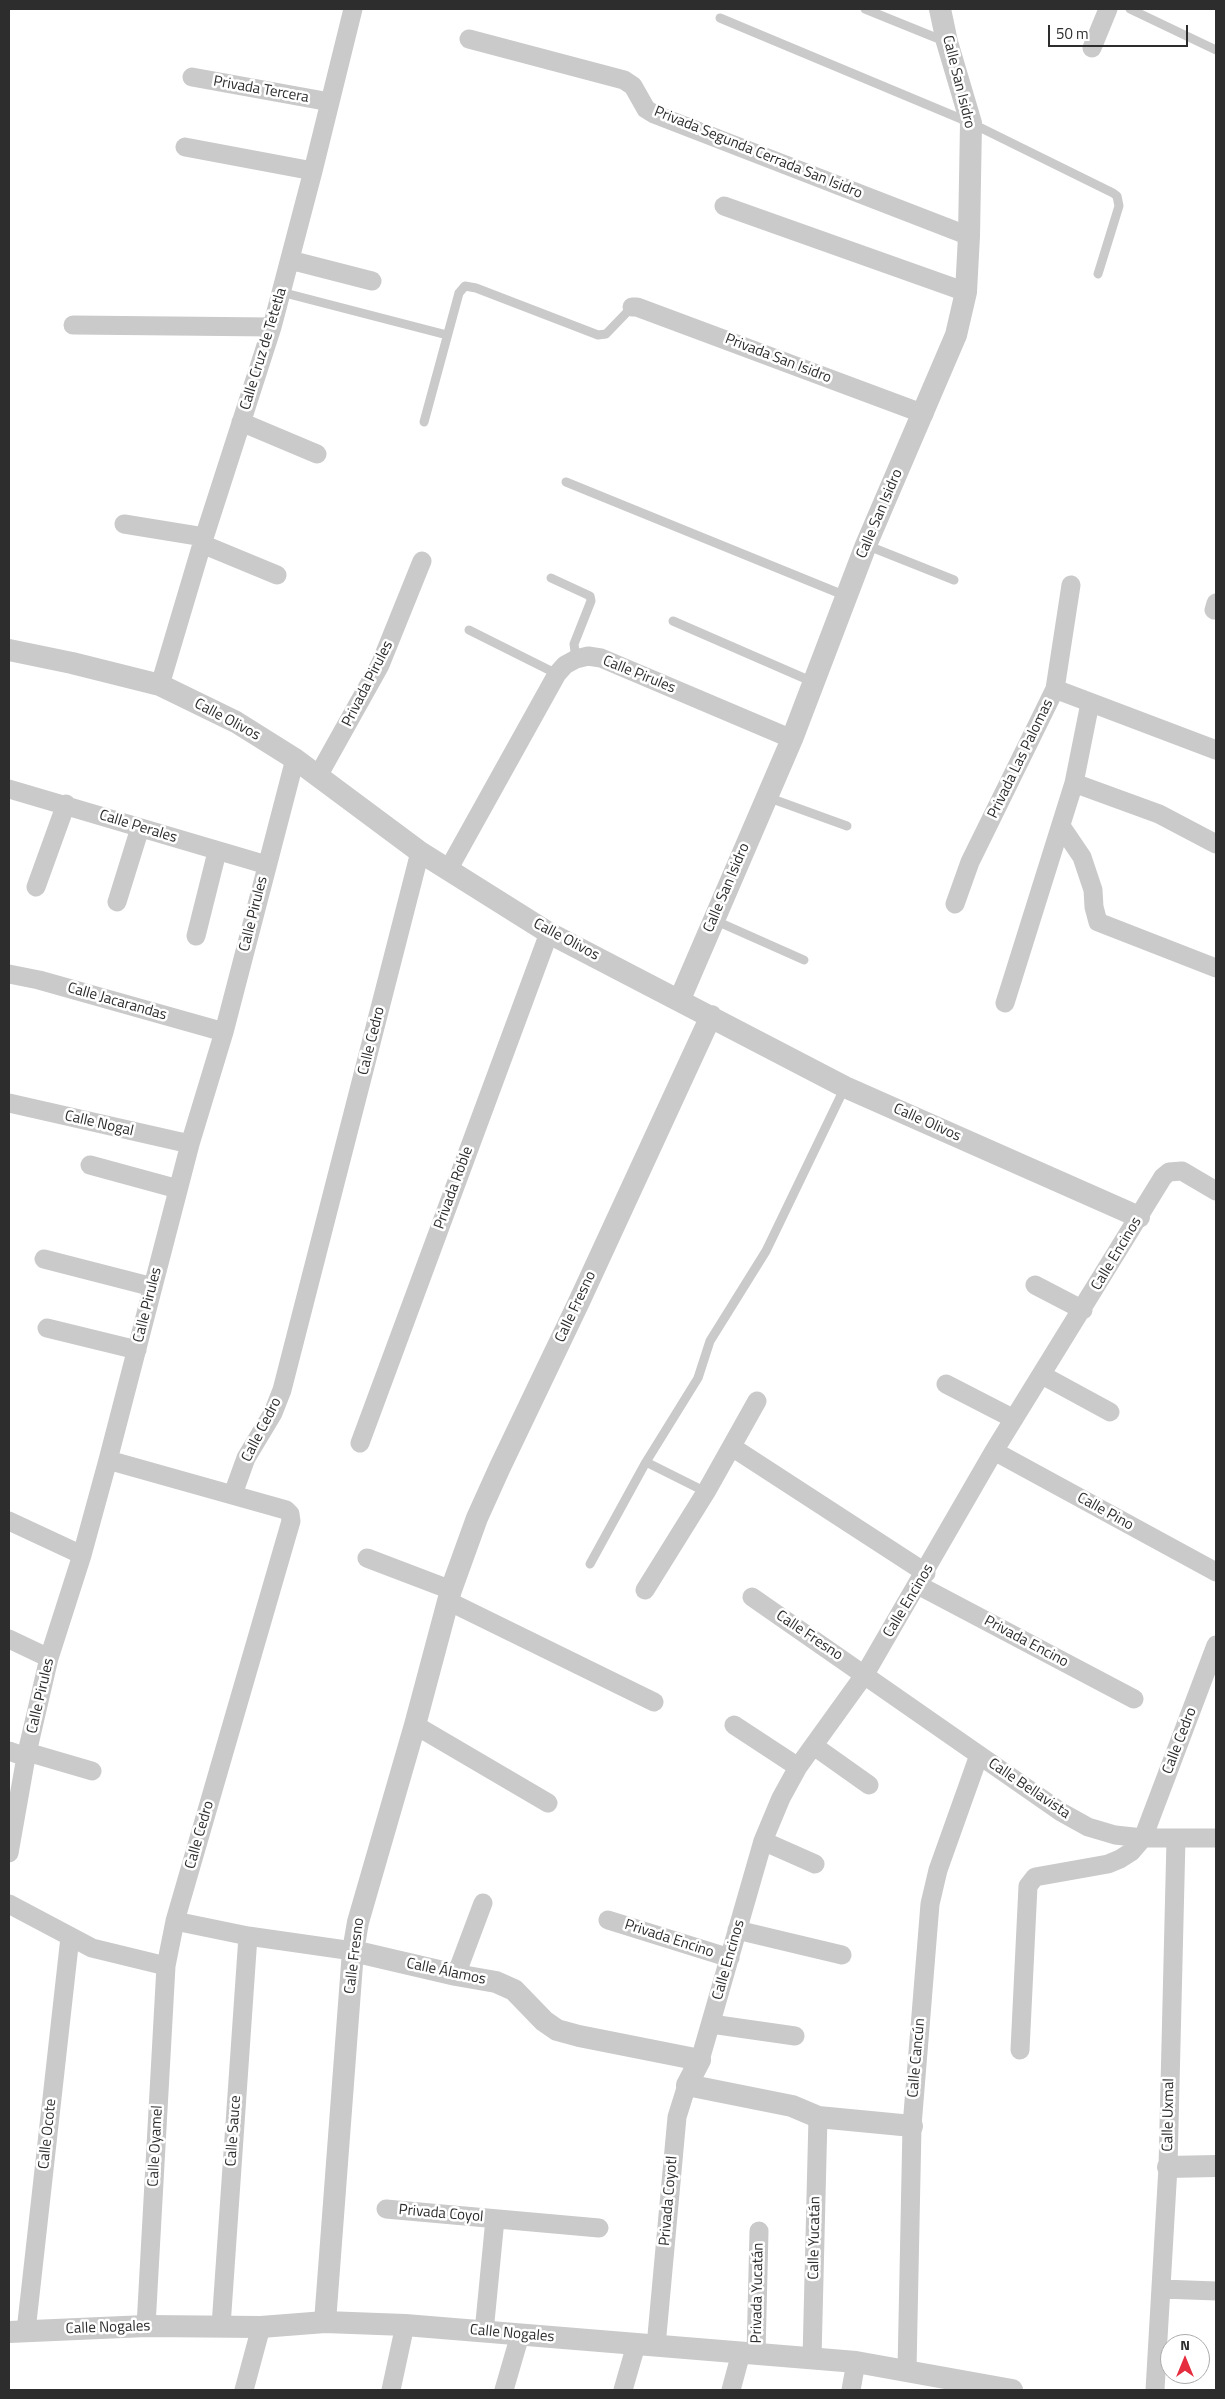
<!DOCTYPE html>
<meta charset="utf-8">
<style>
body{margin:0}
#map{position:relative;width:1225px;height:2399px;overflow:hidden;background:#fff;font-family:"Titillium Web",sans-serif}
canvas{display:block}
.frame{position:absolute;inset:0;border:10px solid #2d2d2d;pointer-events:none}
.north{position:absolute;left:1160px;top:2334px;width:50px;height:50px;box-sizing:border-box;background:#fff;border:1px solid #ababab;border-radius:50%;rotate:0deg;font-size:14px;font-weight:700;line-height:20px;text-align:center;color:#2d2d2d}
.north::after{content:'';display:block;margin:auto;width:18px;height:22px;background:#e62d40;clip-path:polygon(50% 0,100% 100%,50% 72%,0 100%)}
.scale{position:absolute;left:1048px;top:25px;width:140px;height:22px;box-sizing:border-box;border:2px solid #2d2d2d;border-top:0;padding-left:6px;font-size:15px;line-height:18px;white-space:nowrap;color:#2d2d2d;-webkit-text-stroke:4px #fff;paint-order:stroke}
</style>
<div id="map">
<canvas width="1225" height="2399"></canvas>
<div class="frame"></div>
<div class="north">N</div>
<div class="scale">50 m</div>
</div>
<script>
const g = document.querySelector('canvas').getContext('2d');
g.lineJoin = 'round';
const shape = rows => new Path2D(rows.map(r => 'M' + r).join(''));
function strokePath(path, color, width, dash) { g.strokeStyle = color; g.lineWidth = width; g.lineCap = dash ? 'butt' : 'round'; g.setLineDash(dash || []); g.stroke(path); }
function label(font, color, halo, rows, align = 'center') {
  g.font = font + ' "Titillium Web",sans-serif'; g.lineWidth = 5; g.setLineDash([]); g.textBaseline = 'middle'; g.strokeStyle = halo; g.fillStyle = color; for (const [text, x, y, turn = 0] of rows) {
    g.save(); g.translate(x, y); g.rotate((+turn || 0) * Math.PI / 180); g.textAlign = isNaN(turn) ? turn : align; if (halo) g.strokeText(text, 0, 0); g.fillText(text, 0, 0); g.restore();
  }
}
strokePath(shape([
 [865,9,944,41],
 [1130,9,1216,50],
 [720,18,971,123,1113,193,1117,196,1119,206,1098,274],
 [281,292,447,335],
 [424,422,459,293,465,286,476,288,598,335,606,334,632,307],
 [566,482,846,596],
 [866,545,954,580],
 [551,578,590,596,591,601,574,644,576,659],
 [673,621,813,682],
 [469,630,557,674],
 [767,797,847,826],
 [714,920,804,960],
 [646,1462,706,1492],
 [590,1564,646,1462,698,1378,710,1341,766,1251,845,1087]
]), '#cacaca', 9);
strokePath(shape([
 [469,39,624,80,633,86,646,109,654,114,969,236],
 [1092,48,1108,9],
 [192,77,330,102],
 [185,147,313,171],
 [724,206,966,292],
 [290,260,372,281],
 [632,307,637,307,924,414],
 [73,325,272,327],
 [241,422,317,454],
 [124,524,204,537],
 [202,544,277,575],
 [1214,610,1216,603],
 [160,685,202,544,272,327,313,171,353,9],
 [1055,689,1071,585],
 [318,776,380,665,422,561],
 [1074,783,1159,814,1216,844],
 [9,789,267,865],
 [1061,826,1082,857,1093,890,1094,907,1098,922,1216,968],
 [448,870,557,674,565,665,576,659,588,656,601,658,792,739],
 [36,887,66,804],
 [117,902,140,828],
 [955,904,970,862,1055,689,1216,750],
 [196,936,217,852],
 [9,974,39,980,224,1032],
 [1005,1003,1074,783,1090,703],
 [9,1103,190,1144],
 [90,1165,178,1189],
 [44,1259,153,1287],
 [1035,1285,1083,1310],
 [47,1328,137,1350],
 [1042,1375,1110,1412],
 [946,1384,1014,1419],
 [360,1443,549,933],
 [732,1447,926,1573],
 [994,1451,1216,1572],
 [108,1460,286,1510,290,1514,291,1521,175,1921,166,1966,146,2326],
 [233,1494,246,1458,273,1413,282,1390,420,852],
 [9,1521,82,1555],
 [367,1558,451,1590],
 [918,1585,1134,1699],
 [645,1590,706,1492,757,1401],
 [752,1597,1061,1812,1088,1827,1115,1835,1143,1838,1216,1838],
 [448,1601,654,1702],
 [9,1639,49,1658],
 [415,1725,548,1803],
 [734,1725,798,1767],
 [814,1746,869,1785],
 [9,1751,26,1757],
 [27,1752,92,1771],
 [763,1841,815,1864],
 [9,1853,26,1757,49,1658,82,1555,108,1460,190,1144,224,1032,295,759],
 [9,1904,92,1948,166,1966],
 [608,1920,730,1958],
 [175,1921,248,1936,353,1951],
 [737,1930,842,1955],
 [456,1975,483,1903],
 [711,2024,795,2036],
 [1020,2050,1028,1886,1035,1877,1108,1864,1120,1859,1131,1852,1143,1838,1216,1645],
 [700,2060,763,1841,781,1798,798,1767,865,1674,994,1451,1163,1177,1169,1172,1182,1171,1216,1191],
 [386,2209,599,2228],
 [1162,2289,1216,2291],
 [221,2326,248,1936],
 [26,2331,70,1937],
 [484,2332,495,2219],
 [656,2346,677,2117,687,2085],
 [756,2354,759,2231],
 [812,2358,818,2117],
 [907,2370,912,2126,930,1904,938,1870,979,1755],
 [244,2390,261,2327],
 [391,2390,405,2325],
 [504,2390,520,2335],
 [623,2390,636,2345],
 [731,2390,741,2353],
 [851,2390,856,2362],
 [1155,2390,1168,2167,1176,1839]
]), '#cacaca', 19);
strokePath(shape([
 [9,650,72,663,160,685,236,722,295,759,420,852,549,933,845,1087,1139,1217],
 [680,999,792,739,866,545,956,335,966,292,969,236,971,123,947,42,940,9],
 [353,1951,456,1975,496,1982,514,1990,544,2021,557,2030,579,2036,700,2060,687,2085,792,2106,818,2117,912,2126],
 [1168,2167,1216,2166],
 [325,2322,353,1951,358,1922,415,1725,451,1590,477,1518,500,1467,578,1304,711,1016],
 [9,2332,146,2326,261,2327,325,2322,405,2325,856,2362,1012,2390]
]), '#cacaca', 22);
label('15px', '#2d2d2d', '#fff', [
 ["Calle San Isidro",958,82,76],
 ["Privada Tercera",261,90,10],
 ["Privada Segunda Cerrada San Isidro",758,153,22],
 ["Calle Cruz de Tetetla",264,349,-73],
 ["Privada San Isidro",778,359,21],
 ["Calle San Isidro",880,514,-67],
 ["Calle Pirules",639,675,22],
 ["Privada Pirules",368,684,-63],
 ["Calle Olivos",227,720,28],
 ["Privada Las Palomas",1021,759,-64],
 ["Calle Perales",138,827,17],
 ["Calle San Isidro",727,888,-67],
 ["Calle Pirules",254,914,-76],
 ["Calle Olivos",566,940,28],
 ["Calle Jacarandas",117,1002,16],
 ["Calle Cedro",372,1041,-76],
 ["Calle Olivos",927,1123,24],
 ["Calle Nogal",99,1124,13],
 ["Privada Roble",454,1188,-70],
 ["Calle Encinos",1117,1254,-59],
 ["Calle Pirules",148,1305,-76],
 ["Calle Fresno",576,1307,-65],
 ["Calle Cedro",262,1430,-63],
 ["Calle Pino",1105,1512,29],
 ["Calle Encinos",909,1601,-59],
 ["Calle Fresno",809,1636,34],
 ["Privada Encino",1026,1642,28],
 ["Calle Pirules",41,1696,-77],
 ["Calle Cedro",1180,1741,-69],
 ["Calle Bellavista",1029,1789,34],
 ["Calle Cedro",200,1835,-74],
 ["Privada Encino",669,1939,18],
 ["Calle Fresno",355,1956,-83],
 ["Calle Encinos",729,1960,-74],
 ["Calle Álamos",446,1972,12],
 ["Calle Cancún",917,2058,-85],
 ["Calle Uxmal",1169,2115,-89],
 ["Calle Sauce",234,2131,-86],
 ["Calle Ocote",48,2134,-84],
 ["Calle Oyamel",156,2146,-87],
 ["Privada Coyotl",669,2201,-85],
 ["Privada Coyol",441,2214,5],
 ["Calle Yucatán",815,2238,-89],
 ["Privada Yucatán",758,2293,-89],
 ["Calle Nogales",108,2328,-2],
 ["Calle Nogales",512,2334,5]
]);
</script>
